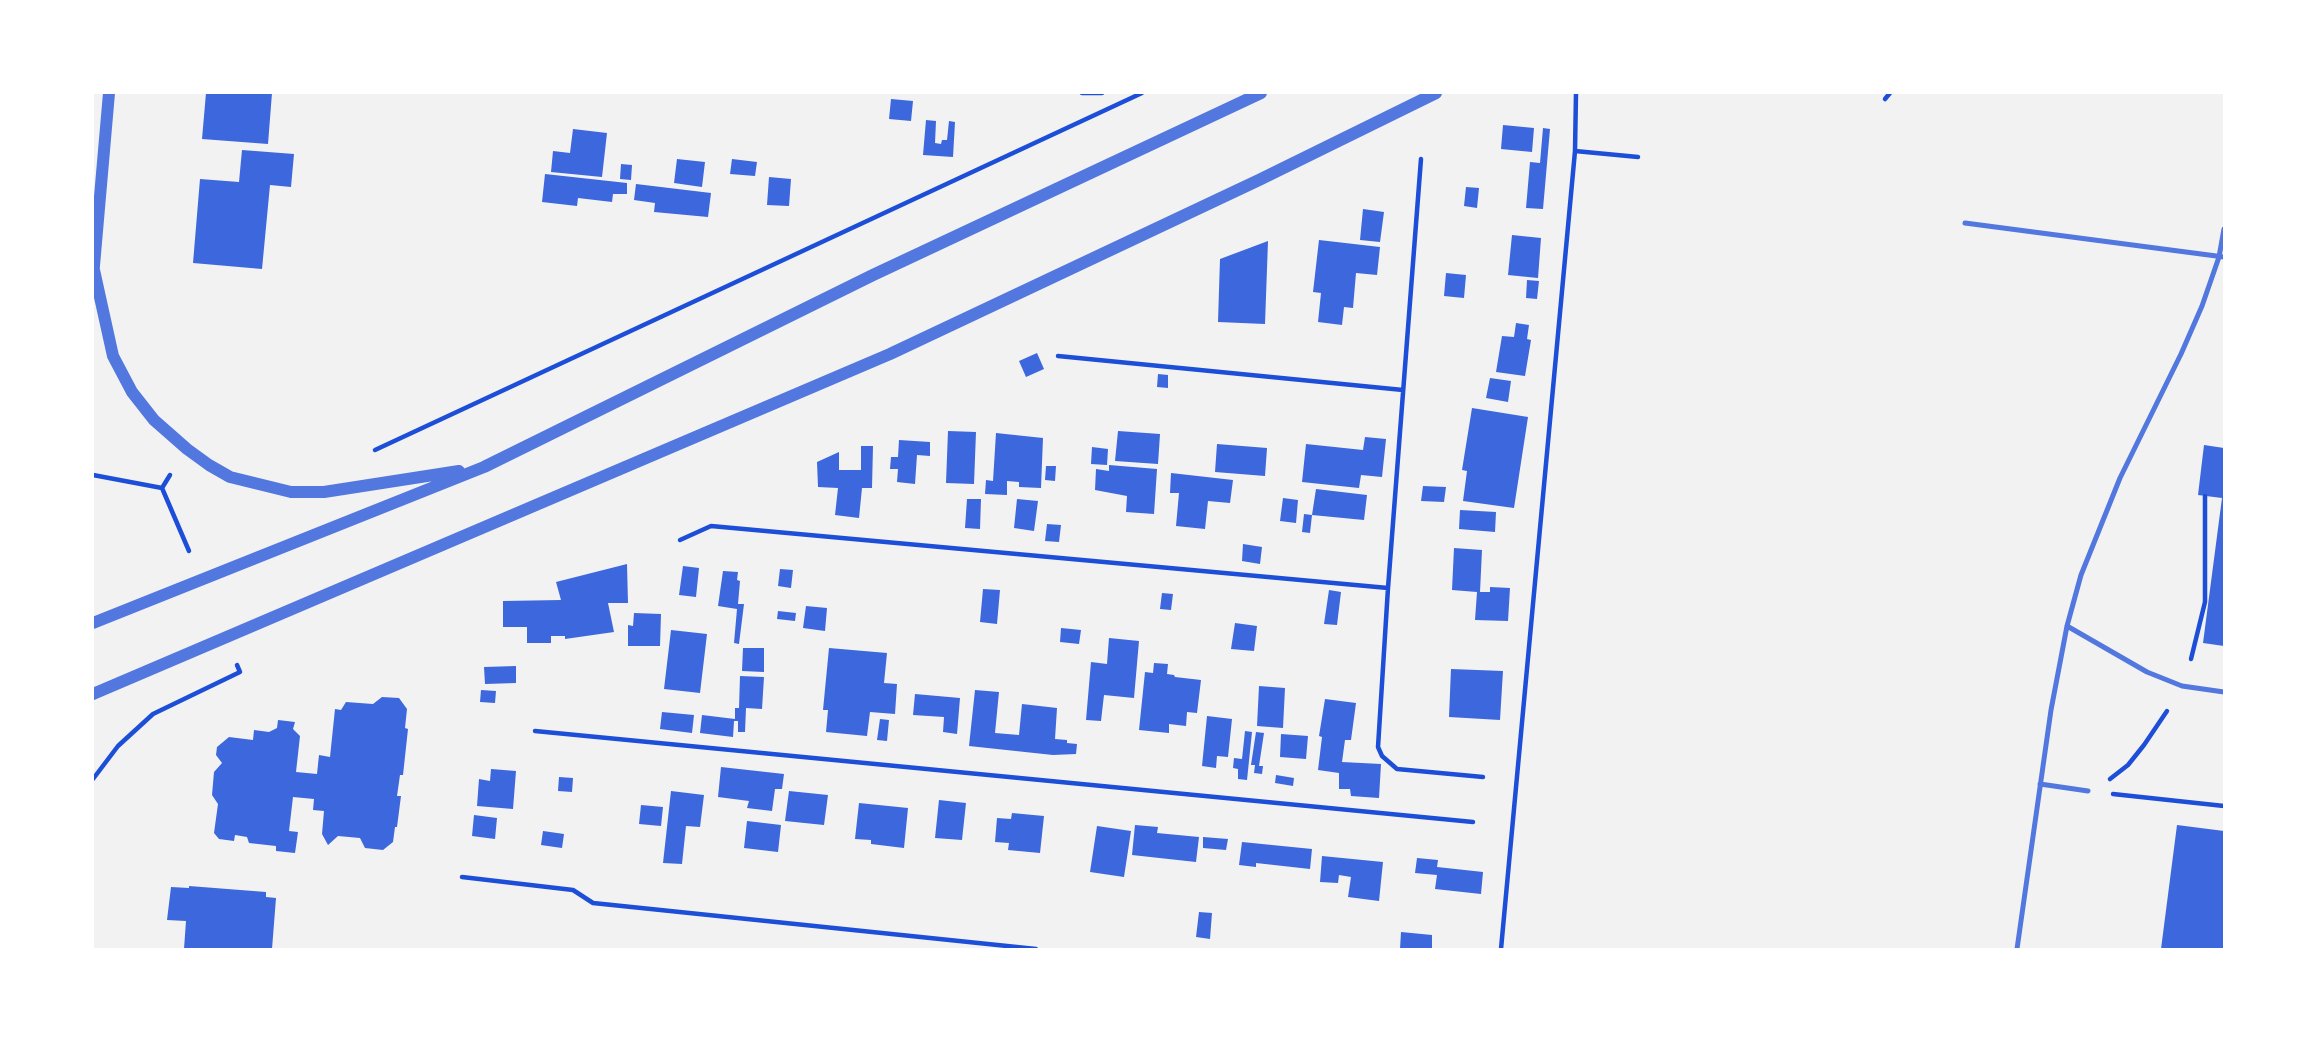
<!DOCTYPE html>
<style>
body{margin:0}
#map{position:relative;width:2317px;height:1042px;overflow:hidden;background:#f2f2f2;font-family:Inter,sans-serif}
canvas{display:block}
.frame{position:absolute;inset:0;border:94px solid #fff;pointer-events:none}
</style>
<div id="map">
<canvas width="2317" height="1042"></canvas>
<div class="frame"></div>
</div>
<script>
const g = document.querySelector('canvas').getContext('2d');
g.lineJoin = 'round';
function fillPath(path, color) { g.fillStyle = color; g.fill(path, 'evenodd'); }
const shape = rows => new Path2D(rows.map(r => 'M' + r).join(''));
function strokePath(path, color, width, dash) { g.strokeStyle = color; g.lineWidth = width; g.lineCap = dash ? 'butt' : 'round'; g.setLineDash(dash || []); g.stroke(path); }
fillPath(shape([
 [206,93,272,93,268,144,202,139],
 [891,99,913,101,911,121,889,119],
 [926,120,936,121,935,143,941,144,942,140,947,140,949,121,955,122,953,157,923,155],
 [1503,125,1534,128,1532,152,1501,149],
 [1543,128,1550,129,1543,209,1526,208,1530,162,1540,163],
 [573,129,607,133,602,177,551,172,553,151,570,153],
 [242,150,294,154,291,187,270,185,262,269,193,263,200,179,239,182],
 [677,159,705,162,702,187,674,183],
 [732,159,757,162,755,176,730,174],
 [621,164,632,165,631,180,620,179],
 [545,174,627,183,627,194,613,194,612,202,578,198,577,206,542,202],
 [769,177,791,179,789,206,767,205],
 [636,184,711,193,708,217,654,212,655,203,634,200],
 [1466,187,1479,188,1477,208,1464,206],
 [1363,209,1384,212,1380,242,1360,240],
 [1512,235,1541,238,1538,278,1508,275],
 [1319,240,1380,247,1377,275,1356,273,1353,308,1344,307,1342,325,1318,322,1321,293,1313,292],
 [1268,241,1265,324,1218,322,1220,259],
 [1446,273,1466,275,1464,298,1444,296],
 [1527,280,1539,281,1537,299,1526,298],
 [1516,323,1529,325,1527,339,1531,340,1525,376,1496,372,1502,336,1514,337],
 [1037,353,1044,369,1026,377,1019,361],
 [1158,374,1168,375,1168,388,1157,387],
 [1490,378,1511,381,1508,402,1486,398],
 [1472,408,1528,417,1514,508,1463,501,1467,471,1462,470],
 [948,431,976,432,974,484,946,483],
 [1118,431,1160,434,1158,464,1115,461],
 [996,433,1043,438,1041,488,1019,487,1019,482,1007,481,1007,495,985,494,986,480,993,481],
 [1365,437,1386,439,1382,477,1361,475,1359,488,1302,482,1306,444,1363,450],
 [899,440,930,442,930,456,917,455,915,484,897,482,898,469,890,469,891,457,898,457],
 [1217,444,1267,448,1265,476,1215,472],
 [2204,445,2224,448,2224,646,2203,643,2222,498,2198,495],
 [861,446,873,446,872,488,862,488,859,518,835,515,838,488,818,487,817,462,839,452,839,470,861,470],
 [1092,447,1108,449,1107,465,1091,464],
 [1109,465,1157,469,1154,514,1126,512,1127,496,1095,490,1096,469,1109,471],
 [1046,466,1056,466,1055,481,1045,480],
 [1171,473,1233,480,1230,503,1208,501,1205,529,1176,526,1179,493,1170,493],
 [1423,486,1446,487,1444,502,1421,501],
 [1316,489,1367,495,1364,520,1312,515],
 [1283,498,1298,500,1296,523,1280,521],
 [967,499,981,499,980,529,965,528],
 [1017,499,1038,501,1034,531,1014,528],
 [1460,510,1496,512,1495,532,1459,529],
 [1304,514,1312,515,1310,533,1302,532],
 [1047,524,1061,525,1059,542,1045,541],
 [1243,544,1262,547,1260,564,1242,561],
 [1454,548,1482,550,1480,592,1490,592,1490,587,1510,588,1508,621,1475,620,1477,592,1452,590],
 [627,564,628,603,608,603,614,632,565,639,565,636,551,636,551,643,527,643,527,627,503,627,503,601,561,600,556,582],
 [683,566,699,568,696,597,679,595],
 [780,569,793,570,791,588,778,586],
 [723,571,738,572,737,580,740,581,738,604,744,604,739,644,734,643,737,609,718,606],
 [983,589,1000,590,997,624,980,622],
 [1329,590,1341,592,1337,625,1324,624],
 [1162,593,1173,594,1171,610,1160,609],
 [806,606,827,608,825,631,803,628],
 [778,611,796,613,795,621,777,619],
 [634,613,661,614,660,646,628,646,628,625,633,626],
 [1235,623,1257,626,1254,651,1231,649],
 [1061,628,1081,630,1079,644,1060,642],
 [671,630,707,634,700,693,664,689],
 [1109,638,1139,641,1134,698,1104,695,1101,721,1086,720,1091,662,1107,664],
 [743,648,764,648,764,672,742,671],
 [829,648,887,653,884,683,897,684,895,714,870,712,867,736,826,732,828,710,823,710],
 [1154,663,1168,664,1167,674,1174,675,1175,677,1201,680,1197,713,1187,712,1186,726,1169,724,1169,733,1139,730,1145,672,1153,673],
 [516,666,516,683,485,684,484,667],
 [1451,669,1503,671,1500,720,1449,717],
 [740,676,764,677,762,709,746,708,745,732,738,732,738,721,734,721,733,737,700,733,702,715,735,719,735,708,739,708],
 [1259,686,1285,688,1283,728,1257,726],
 [481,690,496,691,495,703,480,702],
 [975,690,999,692,995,733,1019,735,1022,704,1057,708,1055,739,1067,740,1067,743,1077,744,1076,754,1053,755,969,746],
 [915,694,960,698,957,734,943,732,944,717,913,715],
 [382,697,399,698,407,709,405,728,408,729,403,775,400,775,397,796,401,796,397,827,395,827,393,842,383,850,365,848,360,838,338,836,328,845,322,834,324,811,313,810,314,799,293,797,289,831,298,832,295,853,276,851,276,846,249,843,247,837,235,835,234,841,219,839,214,833,218,804,212,795,214,772,222,763,216,755,217,747,229,737,253,740,254,730,269,732,277,728,278,720,295,722,293,729,300,736,296,772,317,774,319,755,330,757,335,709,341,710,346,702,373,704],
 [1325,699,1356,703,1351,740,1345,740,1342,762,1381,764,1379,798,1351,796,1350,789,1339,789,1339,773,1318,770,1322,737,1319,736],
 [662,712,694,715,692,733,660,729],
 [1207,716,1232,719,1228,757,1217,756,1216,768,1202,766],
 [880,719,889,720,887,741,877,740],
 [1245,731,1252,732,1247,780,1238,779,1238,769,1233,768,1234,758,1242,759],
 [1256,732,1264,733,1259,766,1263,766,1262,774,1254,773,1255,765,1251,765],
 [1281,734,1308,736,1306,759,1280,757],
 [721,767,784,774,782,789,775,789,772,811,747,808,749,801,718,797],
 [491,769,516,771,513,809,477,806,479,779,490,781],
 [1276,775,1294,778,1293,786,1275,783],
 [559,777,573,778,572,792,558,791],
 [671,791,704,795,700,827,686,826,682,864,663,863],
 [789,791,828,795,824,825,785,821],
 [939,800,966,803,962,840,935,838],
 [859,803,908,808,904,848,871,844,871,840,855,839],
 [641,805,663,807,661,826,639,824],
 [1012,813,1044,816,1040,853,1008,850,1009,843,995,842,997,818,1011,819],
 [474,815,497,818,495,839,472,836],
 [747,821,781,825,778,852,744,848],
 [1135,825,1158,827,1157,833,1199,837,1196,862,1132,855],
 [2177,825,2224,831,2224,949,2161,949],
 [1097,826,1131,831,1124,877,1090,872],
 [543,831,564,834,562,848,541,845],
 [1203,837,1228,839,1226,850,1203,848],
 [1242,842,1312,849,1310,869,1256,863,1256,867,1239,865],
 [1322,856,1383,862,1379,901,1348,897,1351,877,1339,875,1338,883,1320,882],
 [1417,858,1438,860,1437,867,1483,872,1481,894,1435,889,1437,875,1415,873],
 [189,886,266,892,266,897,276,898,272,949,184,949,186,921,167,920,171,887,189,888],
 [1199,912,1212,913,1210,939,1196,937],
 [1401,932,1432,935,1432,949,1400,949]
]), '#3d67dc');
strokePath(shape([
 [1082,93,1102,93],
 [1885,99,1890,93],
 [1575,151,1638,157],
 [1421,159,1388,588,1378,747,1382,756,1397,769,1483,777],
 [1058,356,1403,390],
 [375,450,1142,93],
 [93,475,162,488,189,551],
 [162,488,170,475],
 [680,540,711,526,1388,588],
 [2191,659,2205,602,2205,496],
 [535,731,1473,822],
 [93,779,118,746,153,714,240,672,237,665],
 [2110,779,2128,765,2144,745,2167,711],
 [2113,794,2224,806],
 [462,877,573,890,593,903,1036,949],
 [1501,949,1575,151,1576,93]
]), '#1d4ed8', 4.5);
strokePath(shape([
 [1965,223,2224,257],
 [2067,626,2147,672,2182,686,2224,692],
 [2040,784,2088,791],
 [2017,949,2051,710,2067,626,2081,575,2120,478,2181,354,2202,306,2219,257,2224,229]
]), '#5277de', 5);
strokePath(shape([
 [94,270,113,356,132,392,154,420,187,449,209,465,230,477,291,492,324,492,459,471],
 [93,277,109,93],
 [93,623,484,467,873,275,1261,93],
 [93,694,890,354,1259,180,1436,93]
]), '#5277de', 12);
</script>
